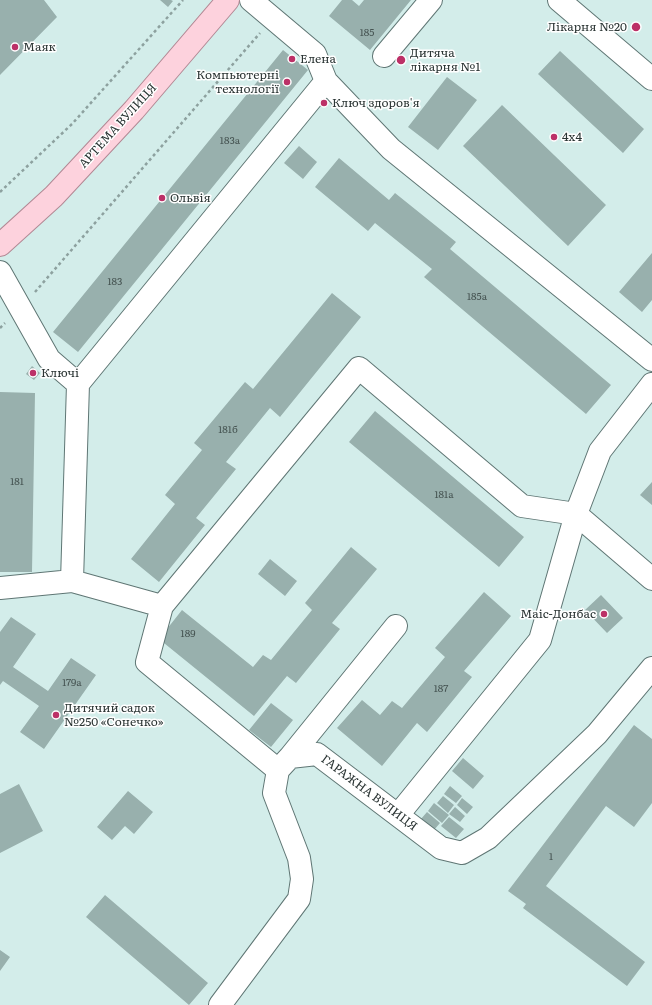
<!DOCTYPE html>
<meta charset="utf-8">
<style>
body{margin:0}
canvas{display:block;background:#d3edea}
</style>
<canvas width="652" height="1005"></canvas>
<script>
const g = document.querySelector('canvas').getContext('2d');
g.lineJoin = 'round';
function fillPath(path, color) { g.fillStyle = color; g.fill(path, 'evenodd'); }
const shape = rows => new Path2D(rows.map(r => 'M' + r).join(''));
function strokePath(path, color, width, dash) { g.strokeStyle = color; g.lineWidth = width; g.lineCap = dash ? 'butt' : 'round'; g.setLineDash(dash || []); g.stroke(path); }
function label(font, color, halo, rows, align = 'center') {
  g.font = font + ' Literata,serif'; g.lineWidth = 3; g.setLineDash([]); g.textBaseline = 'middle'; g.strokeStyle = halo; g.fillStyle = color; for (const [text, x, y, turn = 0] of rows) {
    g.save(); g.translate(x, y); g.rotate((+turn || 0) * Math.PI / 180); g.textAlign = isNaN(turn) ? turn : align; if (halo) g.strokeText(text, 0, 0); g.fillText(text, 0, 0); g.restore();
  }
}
fillPath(shape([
 [0,0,44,0,57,17,0,75],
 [160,0,171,0,173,1,168,7],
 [342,0,352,0,359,6,364,0,411,0,370,50,329,16],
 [283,50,308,70,78,352,53,332],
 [560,51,644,129,623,153,538,74],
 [447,77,477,100,438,150,408,127],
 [502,105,606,205,568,246,463,146],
 [299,146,317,162,303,179,284,163],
 [339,158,389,200,395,193,456,242,450,249,611,385,586,414,424,277,432,269,375,223,368,231,315,187],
 [652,253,652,300,642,312,619,292],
 [332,293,361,317,280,417,270,408,226,462,236,469,196,518,205,525,159,582,131,559,175,504,165,495,202,450,194,443,245,382,253,389],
 [32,366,40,373,34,380,26,374],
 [0,392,35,393,32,572,0,572],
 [375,411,524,537,499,567,349,442],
 [652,482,652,505,640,495],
 [351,547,377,569,332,623,340,629,296,683,287,676,254,716,159,639,182,610,253,667,263,655,271,660,312,610,305,603],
 [270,559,297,581,285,596,258,574],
 [484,592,511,616,464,671,472,677,427,732,417,723,382,766,337,728,362,700,380,715,392,701,402,708,445,657,435,648],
 [601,595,623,618,607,633,585,610],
 [11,617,36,634,13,667,48,691,71,658,96,675,44,749,20,732,39,706,3,681,0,685,0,632],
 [271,703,293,720,271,747,249,730],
 [634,725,652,739,652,803,634,827,606,806,546,886,645,962,627,986,523,908,526,904,508,891],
 [463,758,484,776,473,789,452,771],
 [19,784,43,831,0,853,0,794],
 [450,786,462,796,456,803,444,794],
 [128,791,153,812,134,834,125,826,112,840,97,827],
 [443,796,454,805,448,813,437,803],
 [462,798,473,807,467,814,457,805],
 [434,803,449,815,442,823,428,811],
 [455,807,465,816,460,822,449,814],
 [427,812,440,823,434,830,421,819],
 [449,817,464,829,456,838,441,826],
 [105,895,208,983,189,1005,86,917],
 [0,950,10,957,0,971]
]), '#98b0ad');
const minor = shape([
 [251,0,315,54,326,81,391,149,652,360],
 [559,0,652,79],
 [384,56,431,0],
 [0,272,49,359,78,384,326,81],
 [576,514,652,579],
 [72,581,78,384],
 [0,588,72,581,162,606],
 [290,757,396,626],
 [278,770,147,662,162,606,359,368,522,506,576,514],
 [398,815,540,640,576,514,600,451,652,384],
 [220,1005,299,899,302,879,299,858,274,793,278,770,290,757,317,754,441,848,462,853,488,838,597,734,652,668]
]);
const major = shape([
 [0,245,54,196,134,110,228,0]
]);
strokePath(minor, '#5f7674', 24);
strokePath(major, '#b28894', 24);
strokePath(shape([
 [0,192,72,124,183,0],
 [35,292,260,33],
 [0,328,5,323]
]), '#8da19f', 2.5, [3, 3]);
strokePath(minor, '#fff', 22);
strokePath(major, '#fdd2dd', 22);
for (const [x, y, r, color] of [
 [636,27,5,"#bc3067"],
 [15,47,4,"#bc3067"],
 [292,59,4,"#bc3067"],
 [401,60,5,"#bc3067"],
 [287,82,4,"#bc3067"],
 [324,103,4,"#bc3067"],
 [554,137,4,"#bc3067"],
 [162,198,4,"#bc3067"],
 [33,373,4,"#bc3067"],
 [604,614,4,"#bc3067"],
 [56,715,4,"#bc3067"]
]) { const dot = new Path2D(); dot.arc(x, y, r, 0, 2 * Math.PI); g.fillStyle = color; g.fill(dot); strokePath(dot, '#fff', 1.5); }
label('10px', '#465452', null, [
 ["185",367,33],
 ["183а",230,141],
 ["183",115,282],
 ["185а",477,297],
 ["181б",228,430],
 ["181",17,482],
 ["181а",444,495],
 ["189",188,634],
 ["179а",72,683],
 ["187",441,689],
 ["1",551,857]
]);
label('12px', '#2b3534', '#fff', [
 ["Лікарня №20",627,27,"right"],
 ["Маяк",23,47],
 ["Дитяча",410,53],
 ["лікарня №1",410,67],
 ["Елена",300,59],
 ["Компьютерні",279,75,"right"],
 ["технології",279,89,"right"],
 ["Ключ здоров'я",332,103],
 ["4x4",562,137],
 ["Ольвія",170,198],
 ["Ключі",41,373],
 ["Маіс-Донбас",596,614,"right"],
 ["Дитячий садок",64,708],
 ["№250 «Сонечко»",64,722]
], 'left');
label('12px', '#2b3534', '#fff', [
 ["АРТЕМА ВУЛИЦЯ",118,126,-48],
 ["ГАРАЖНА ВУЛИЦЯ",369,793,37]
]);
</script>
